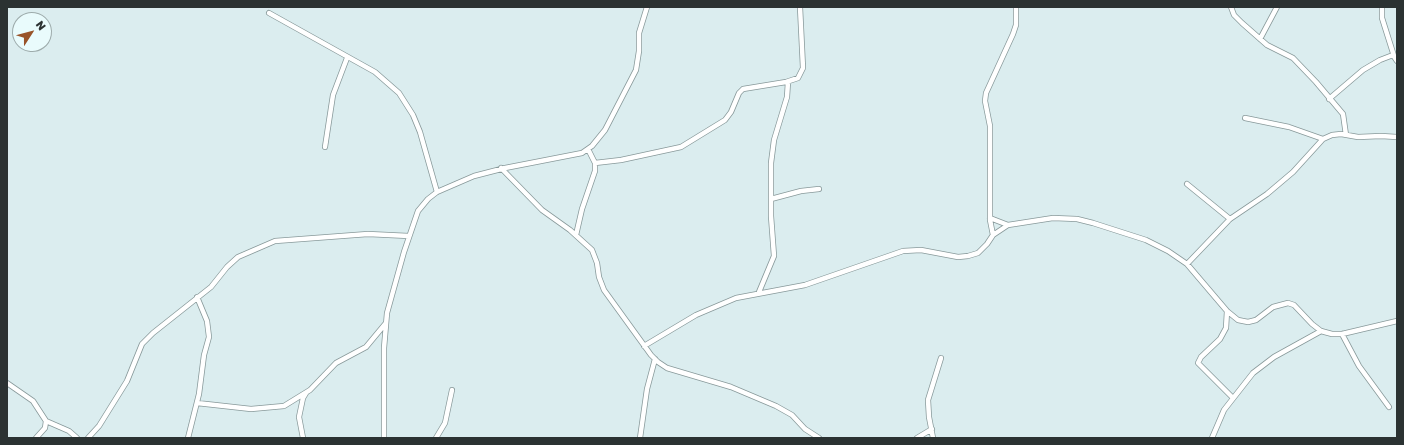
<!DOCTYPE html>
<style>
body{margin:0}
#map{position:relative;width:1404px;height:445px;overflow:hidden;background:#dbedef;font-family:"Golos Text",sans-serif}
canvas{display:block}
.frame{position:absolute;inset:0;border:8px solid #2b3232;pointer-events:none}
.north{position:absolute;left:12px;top:12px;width:40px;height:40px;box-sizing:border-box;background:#e9fbfc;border:1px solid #9dabab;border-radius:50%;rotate:54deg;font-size:11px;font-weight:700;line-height:16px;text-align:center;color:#2b3232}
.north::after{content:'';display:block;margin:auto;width:14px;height:18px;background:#985329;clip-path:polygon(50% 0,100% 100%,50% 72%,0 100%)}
</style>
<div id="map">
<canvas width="1404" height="445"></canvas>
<div class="frame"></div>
<div class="north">N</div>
</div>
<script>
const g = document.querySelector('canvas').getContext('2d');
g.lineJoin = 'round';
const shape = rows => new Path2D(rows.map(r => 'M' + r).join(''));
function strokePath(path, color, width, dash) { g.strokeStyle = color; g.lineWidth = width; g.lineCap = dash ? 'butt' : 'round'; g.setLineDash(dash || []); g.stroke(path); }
const minor = shape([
 [1231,7,1234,15,1242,23,1267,45,1293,58,1316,82,1343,114,1346,135],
 [1382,7,1382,18,1394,56],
 [269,13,375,72,399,93,413,115,420,132,437,192],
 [1260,39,1277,7],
 [1329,99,1363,70,1380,60,1393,55,1397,61],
 [1245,118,1289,127,1323,139],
 [325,147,333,95,347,58],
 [595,163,621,160,681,147,725,120,731,112,739,93,743,89,786,82,798,78,803,68,800,7],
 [501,168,542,210,570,230,592,250,597,263,599,277,604,290,651,355,658,362,667,368,731,387,776,406,792,415,805,429,819,438],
 [1187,184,1230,219],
 [771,199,801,191,819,189],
 [990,218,1008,225],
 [576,235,582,209,595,171,595,163,588,149],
 [993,235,990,220,990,126,985,101,986,93,1013,34,1016,25,1016,7],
 [1187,264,1230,219,1267,194,1293,172,1323,139,1332,135,1341,134,1358,137,1381,136,1397,137],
 [759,292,774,256,771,216,771,163,774,140,787,97,788,82],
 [1227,311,1226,328,1220,339,1201,357,1198,363,1233,398],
 [1342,334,1359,366,1389,407],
 [644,346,696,315,736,298,805,285,903,251,921,250,958,257,968,256,978,253,987,244,993,235,1008,225,1053,218,1077,219,1093,223,1146,240,1168,251,1187,264,1227,311,1238,320,1248,322,1256,320,1273,307,1288,303,1294,305,1312,324,1321,331,1332,334,1342,334,1397,321],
 [7,383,33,401,46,421,69,431,77,438],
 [197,403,251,409,284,406,310,390,336,363,366,347,386,323],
 [36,438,45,428,46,421],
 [88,438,99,426,127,381,142,344,153,333,211,287,227,267,238,257,275,241,368,234,409,236],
 [188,438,199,394,204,355,209,337,207,321,197,297],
 [303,438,299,417,303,398,306,393],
 [384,438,384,348,387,313,404,252,418,211,428,199,437,192,474,176,505,168,582,153,592,146,605,130,636,70,639,51,639,33,647,7],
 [436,438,445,423,452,390],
 [640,438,647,389,655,359],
 [917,438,932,429],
 [933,438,929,417,928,400,941,358],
 [1212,438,1224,410,1253,373,1274,357,1321,331]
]);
strokePath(minor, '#88999a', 6);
strokePath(minor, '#fff', 4.5);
</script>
